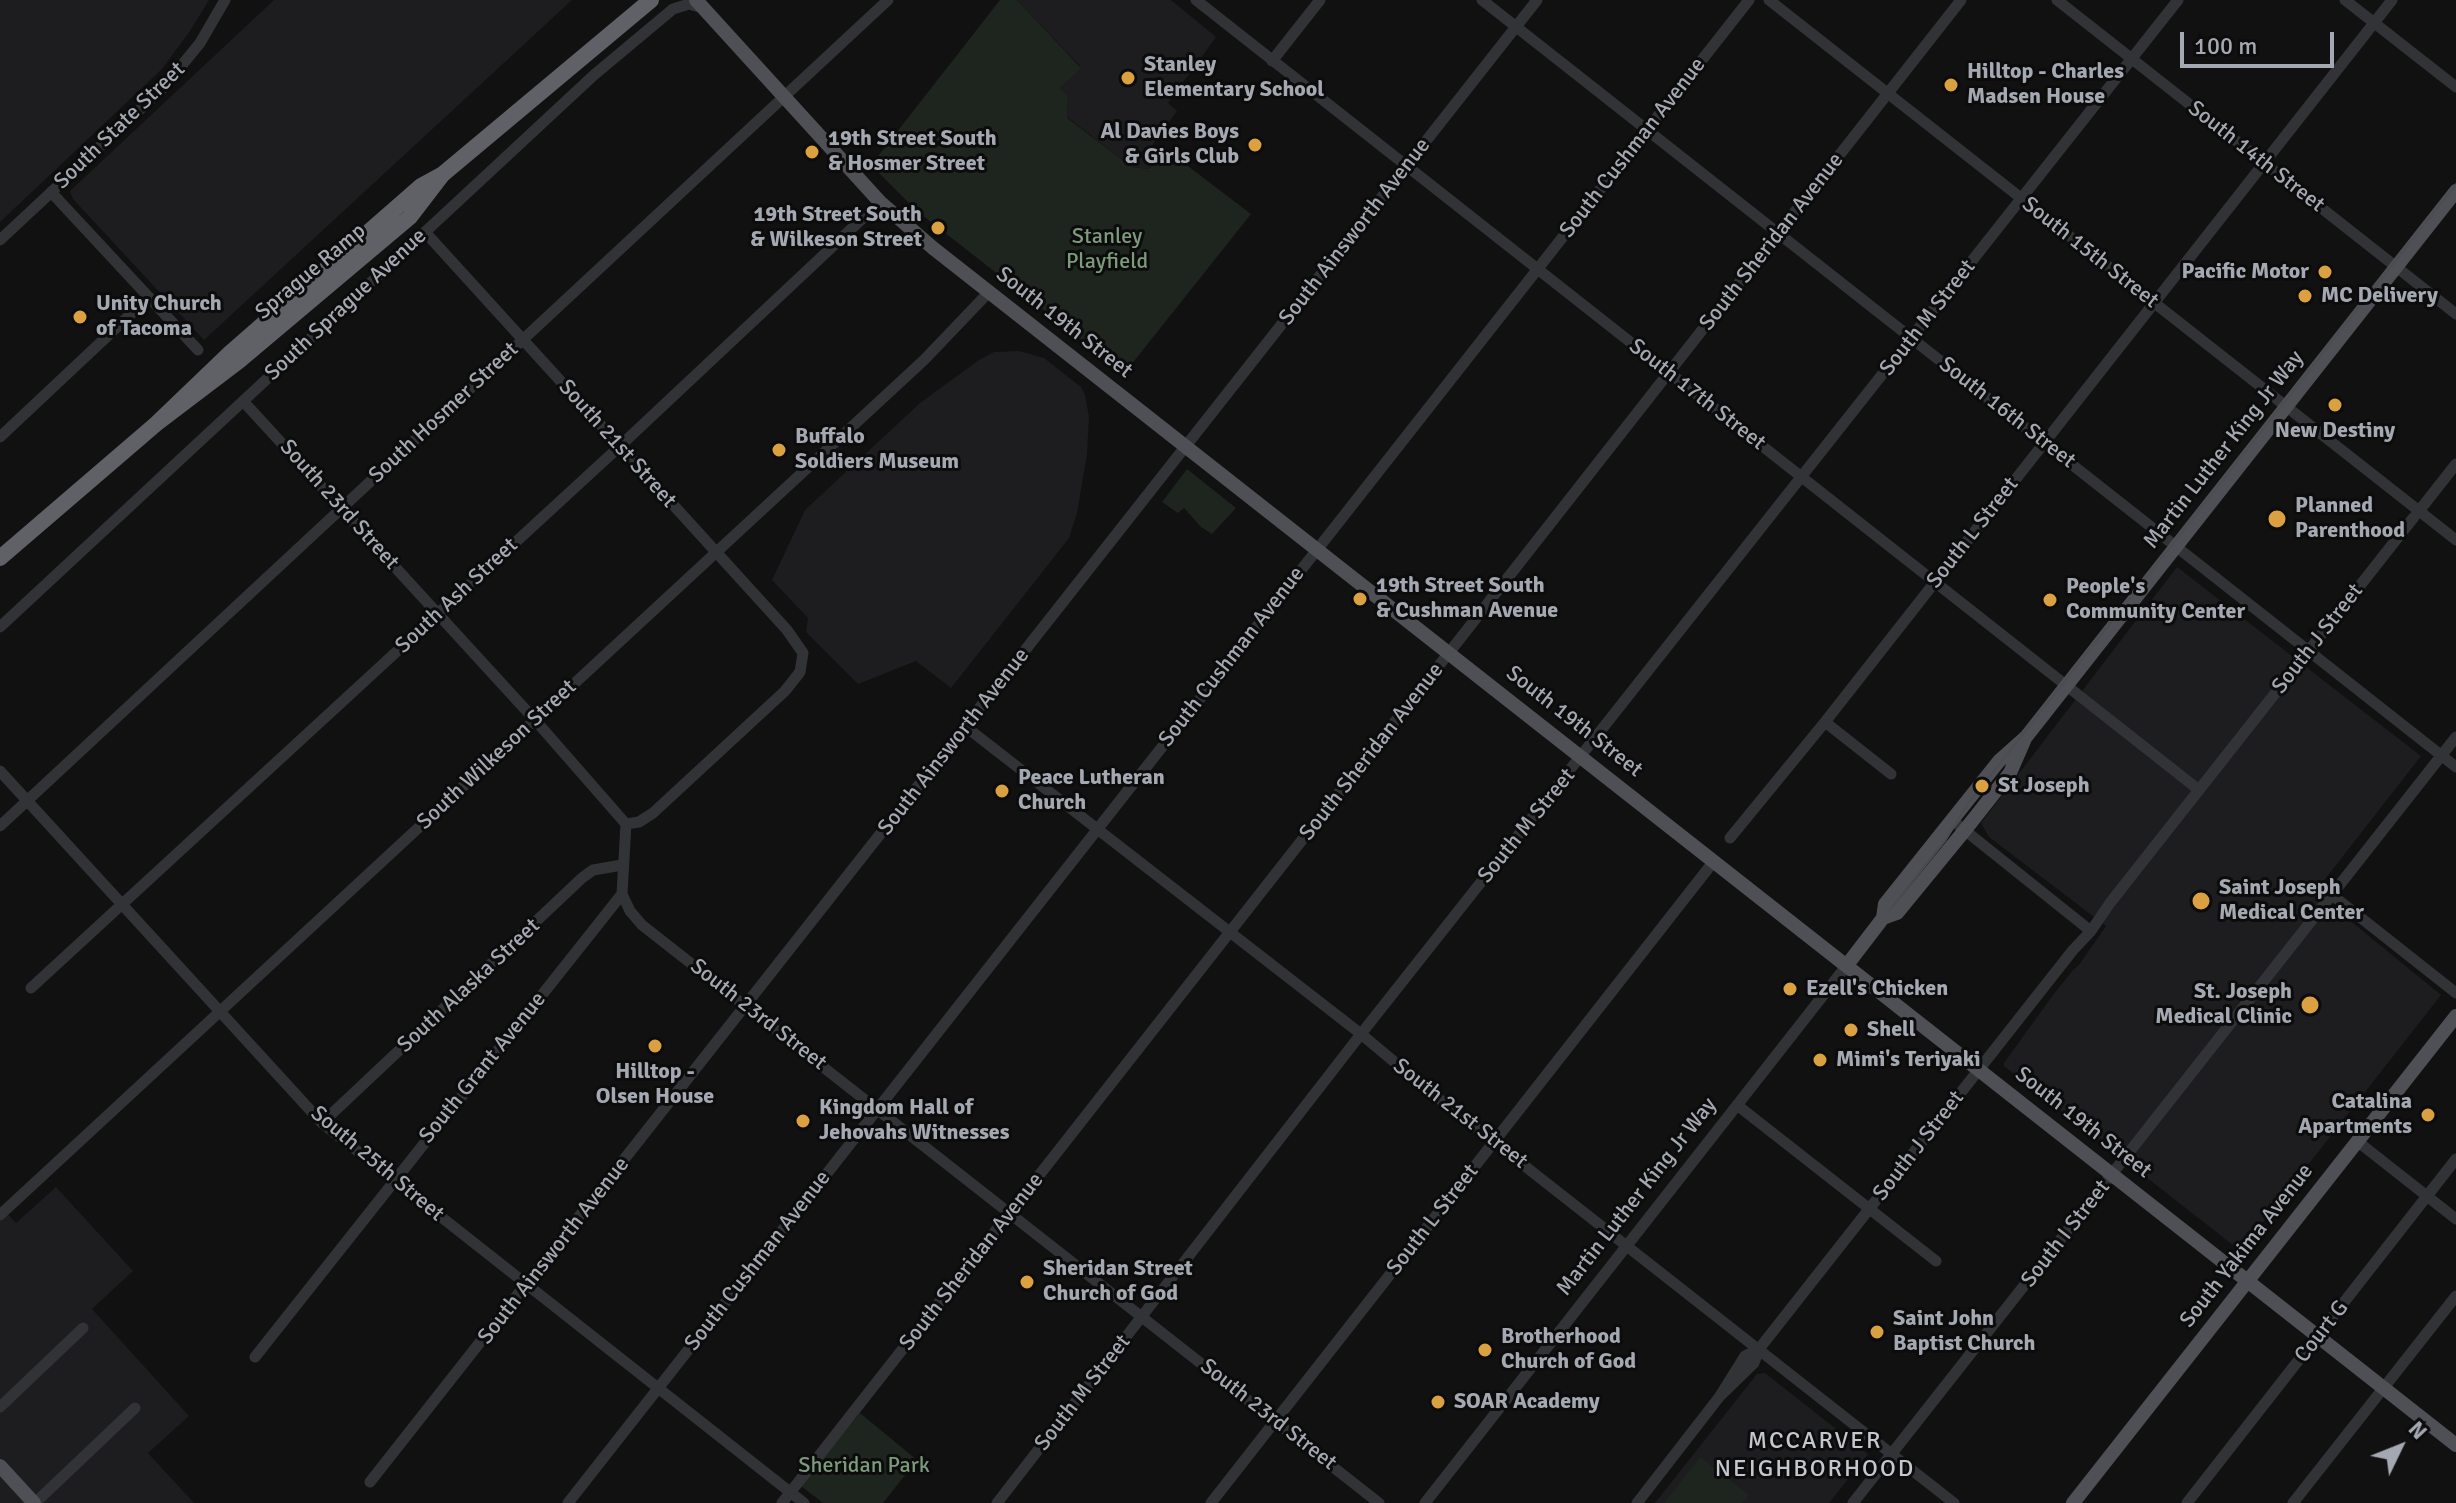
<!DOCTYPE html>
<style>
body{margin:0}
#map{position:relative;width:2456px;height:1503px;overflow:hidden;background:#111112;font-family:Signika,sans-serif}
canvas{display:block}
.north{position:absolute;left:2360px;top:1407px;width:80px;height:80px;-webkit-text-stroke:6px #0c0c0d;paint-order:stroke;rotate:47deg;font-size:22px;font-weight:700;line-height:32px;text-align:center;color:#a4a8b1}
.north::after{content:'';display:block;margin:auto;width:28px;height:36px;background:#a4a8b1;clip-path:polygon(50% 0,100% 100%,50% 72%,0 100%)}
.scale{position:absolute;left:2180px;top:32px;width:154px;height:36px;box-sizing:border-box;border:4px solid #a4a8b1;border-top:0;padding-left:10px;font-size:24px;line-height:28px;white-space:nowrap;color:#a4a8b1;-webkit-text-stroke:6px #0c0c0d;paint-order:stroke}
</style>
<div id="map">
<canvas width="2456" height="1503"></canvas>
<div class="north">N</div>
<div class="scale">100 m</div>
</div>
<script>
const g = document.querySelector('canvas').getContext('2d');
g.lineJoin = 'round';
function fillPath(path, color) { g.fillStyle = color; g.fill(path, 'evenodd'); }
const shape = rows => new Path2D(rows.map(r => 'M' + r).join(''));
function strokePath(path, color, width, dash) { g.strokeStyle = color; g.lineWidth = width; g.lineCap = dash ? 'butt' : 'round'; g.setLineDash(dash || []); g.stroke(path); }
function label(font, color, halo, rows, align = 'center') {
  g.font = font + ' Signika,sans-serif'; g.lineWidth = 6; g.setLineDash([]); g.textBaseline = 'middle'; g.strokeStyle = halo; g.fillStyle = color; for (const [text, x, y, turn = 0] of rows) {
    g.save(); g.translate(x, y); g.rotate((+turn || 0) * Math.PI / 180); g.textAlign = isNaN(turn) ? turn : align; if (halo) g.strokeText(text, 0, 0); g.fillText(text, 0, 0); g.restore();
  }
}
fillPath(shape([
 [0,0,209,0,190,31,162,69,0,222],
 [274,0,572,0,204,340,73,199,70,191],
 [1017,0,1171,0,1216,37,1168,103,1177,111,1151,147,1163,158,1149,169,1132,167,1067,117,1068,96,1060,88,1081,67],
 [1019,351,1044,358,1081,387,1085,395,1089,417,1087,454,1077,513,1069,538,951,688,916,661,858,684,806,632,808,618,772,580,805,510,920,403,979,360,994,352],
 [2177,567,2421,756,2315,892,2441,995,2243,1248,2238,1249,2004,1066,2004,1063,2053,995,2073,970,2079,965,2106,926,1989,837,1981,823],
 [56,1187,133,1271,92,1309,189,1416,148,1453,194,1503,0,1503,0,1206,16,1223],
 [1765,1373,1868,1454,1829,1503,1655,1503,1757,1374]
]), '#1d1d1f');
fillPath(shape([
 [1000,0,1017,0,1081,68,1060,88,1068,96,1067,118,1132,167,1149,169,1163,158,1169,162,1180,160,1251,214,1127,370,1123,372,917,211,871,165],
 [1187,469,1236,508,1212,534,1201,527,1184,508,1178,513,1162,502],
 [860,1413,917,1460,883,1503,823,1503,801,1486],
 [1700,1457,1749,1495,1742,1503,1664,1503]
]), '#1e241e');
strokePath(shape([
 [1196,0,2199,790],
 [1482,0,2456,767],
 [1769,0,2456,540],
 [2057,0,2456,314],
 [2345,0,2456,87],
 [1272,61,1320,0],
 [51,192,198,350],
 [425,232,787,630,803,653,800,672,785,691,653,813,639,822,626,824],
 [0,240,165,86,200,43,225,0],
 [243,401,535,720,626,824],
 [0,437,149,297],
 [2419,511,2456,464],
 [0,627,594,75,673,9,689,4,703,8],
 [1825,722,1891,774],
 [966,727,1361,1034,1428,1090,1954,1503],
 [0,771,322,1123,804,1503],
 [1952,820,2087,928],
 [626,824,622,894,630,911,642,925,1379,1503],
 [0,826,888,0],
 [1730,838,1825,722,2392,0],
 [2332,895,2456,993],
 [31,988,619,447,880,202],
 [1737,1105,1936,1261],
 [322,1123,582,878,593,870,622,865],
 [2357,1141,2456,1219],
 [0,1215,924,360,989,292],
 [255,1357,622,894],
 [1720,1396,1754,1363,1759,1349,2073,950,2091,931,2110,903,2414,517],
 [0,1407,83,1328],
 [370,1482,1537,0],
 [35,1503,135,1408],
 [568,1503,1749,0],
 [782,1503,1961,0],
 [997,1503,1361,1034,2178,0],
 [1211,1503,1714,861],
 [1425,1503,1847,965],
 [1637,1503,1720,1396,1745,1356,1759,1349],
 [1853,1503,2456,737],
 [2187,1503,2456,1159],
 [2293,1503,2456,1296]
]), '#323336', 11);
strokePath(shape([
 [696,0,880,202,933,248,2456,1445],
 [1883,918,1897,913,1965,830,2010,773,2024,741],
 [1847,965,1883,918,1885,904,1999,761,2026,737,2456,191],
 [0,1466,34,1503],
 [2073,1503,2456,1016]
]), '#4f5055', 14);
strokePath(shape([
 [443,174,410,217,239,361,156,424,230,353,421,186,443,174,651,0],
 [0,558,156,424]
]), '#5f6167', 16);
strokePath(shape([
 [1889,911,1945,841,1968,804,2456,184]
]), '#4b4d51', 2);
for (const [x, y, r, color] of [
 [1128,78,8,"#dba040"],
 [1951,85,8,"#dba040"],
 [1255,145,8,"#dba040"],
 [812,152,8,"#dba040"],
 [938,228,8,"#dba040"],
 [2325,272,8,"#dba040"],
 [2305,296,8,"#dba040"],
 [80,317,8,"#dba040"],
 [2335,405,8,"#dba040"],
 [779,450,8,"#dba040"],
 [2277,519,10,"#dba040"],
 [1360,599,8,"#dba040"],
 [2050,600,8,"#dba040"],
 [1982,786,8,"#dba040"],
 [1002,791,8,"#dba040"],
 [2201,901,10,"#dba040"],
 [1790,989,8,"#dba040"],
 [2310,1005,10,"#dba040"],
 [1851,1030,8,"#dba040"],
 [655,1046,8,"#dba040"],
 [1820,1060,8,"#dba040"],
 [2428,1115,8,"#dba040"],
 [803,1121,8,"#dba040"],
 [1027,1282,8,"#dba040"],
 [1877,1332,8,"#dba040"],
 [1485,1350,8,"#dba040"],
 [1438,1402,8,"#dba040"]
]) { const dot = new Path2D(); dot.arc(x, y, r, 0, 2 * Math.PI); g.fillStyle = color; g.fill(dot); strokePath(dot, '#0c0c0d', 3); }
label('bold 22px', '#a4a8b1', '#0c0c0d', [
 ["Stanley",1144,65],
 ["Elementary School",1144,90],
 ["Hilltop - Charles",1967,72],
 ["Madsen House",1967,97],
 ["Al Davies Boys",1239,132,"right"],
 ["& Girls Club",1239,157,"right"],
 ["19th Street South",828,139],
 ["& Hosmer Street",828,164],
 ["19th Street South",922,215,"right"],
 ["& Wilkeson Street",922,240,"right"],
 ["Pacific Motor",2309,272,"right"],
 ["MC Delivery",2321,296],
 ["Unity Church",96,304],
 ["of Tacoma",96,329],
 ["New Destiny",2335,431,"center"],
 ["Buffalo",795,437],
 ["Soldiers Museum",795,462],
 ["Planned",2295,506],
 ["Parenthood",2295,531],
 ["19th Street South",1376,586],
 ["& Cushman Avenue",1376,611],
 ["People's",2066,587],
 ["Community Center",2066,612],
 ["Peace Lutheran",1018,778],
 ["Church",1018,803],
 ["St Joseph",1998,786],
 ["Saint Joseph",2219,888],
 ["Medical Center",2219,913],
 ["Ezell's Chicken",1806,989],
 ["St. Joseph",2292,992,"right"],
 ["Medical Clinic",2292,1017,"right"],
 ["Shell",1867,1030],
 ["Mimi's Teriyaki",1836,1060],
 ["Hilltop -",655,1072,"center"],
 ["Olsen House",655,1097,"center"],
 ["Catalina",2412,1102,"right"],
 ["Apartments",2412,1127,"right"],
 ["Kingdom Hall of",819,1108],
 ["Jehovahs Witnesses",819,1133],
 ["Sheridan Street",1043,1269],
 ["Church of God",1043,1294],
 ["Saint John",1893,1319],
 ["Baptist Church",1893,1344],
 ["Brotherhood",1501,1337],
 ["Church of God",1501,1362],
 ["SOAR Academy",1454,1402]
], 'left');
label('22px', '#a4a8b1', '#0c0c0d', [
 ["South State Street",120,126,-44],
 ["South Cushman Avenue",1633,148,-52],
 ["South 14th Street",2256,157,38],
 ["South Ainsworth Avenue",1355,232,-52],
 ["South Sheridan Avenue",1772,242,-52],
 ["South 15th Street",2090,253,38],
 ["Sprague Ramp",311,272,-40],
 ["South Sprague Avenue",346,305,-43],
 ["South M Street",1928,318,-52],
 ["South 19th Street",1064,323,38],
 ["South 17th Street",1697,395,38],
 ["South Hosmer Street",444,413,-43],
 ["South 16th Street",2007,413,38],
 ["South 21st Street",617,444,48],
 ["Martin Luther King Jr Way",2224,450,-52],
 ["South 23rd Street",339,505,48],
 ["South L Street",1973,533,-52],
 ["South Ash Street",457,596,-43],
 ["South J Street",2318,639,-52],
 ["South Cushman Avenue",1232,657,-52],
 ["South 19th Street",1574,722,38],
 ["South Ainsworth Avenue",954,742,-52],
 ["South Sheridan Avenue",1372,752,-52],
 ["South Wilkeson Street",497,755,-43],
 ["South M Street",1527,826,-51],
 ["South Alaska Street",469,986,-43],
 ["South 23rd Street",758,1015,38],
 ["South Grant Avenue",483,1068,-51],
 ["South 21st Street",1460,1114,38],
 ["South 19th Street",2083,1123,38],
 ["South J Street",1919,1146,-52],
 ["South 25th Street",377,1164,40],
 ["Martin Luther King Jr Way",1637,1197,-52],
 ["South L Street",1433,1220,-52],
 ["South I Street",2066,1234,-52],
 ["South Yakima Avenue",2247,1246,-52],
 ["South Ainsworth Avenue",554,1251,-52],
 ["South Cushman Avenue",758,1261,-52],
 ["South Sheridan Avenue",972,1262,-52],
 ["Court G",2322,1332,-52],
 ["South M Street",1083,1393,-52],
 ["South 23rd Street",1268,1415,38]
]);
label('22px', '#7d9a7d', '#0c0c0d', [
 ["Stanley",1107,237],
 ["Playfield",1107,262],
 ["Sheridan Park",864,1466]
]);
g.letterSpacing = '2px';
label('24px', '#c4c7ce', '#0c0c0d', [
 ["MCCARVER",1815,1442],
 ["NEIGHBORHOOD",1815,1470]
]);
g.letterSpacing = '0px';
</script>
